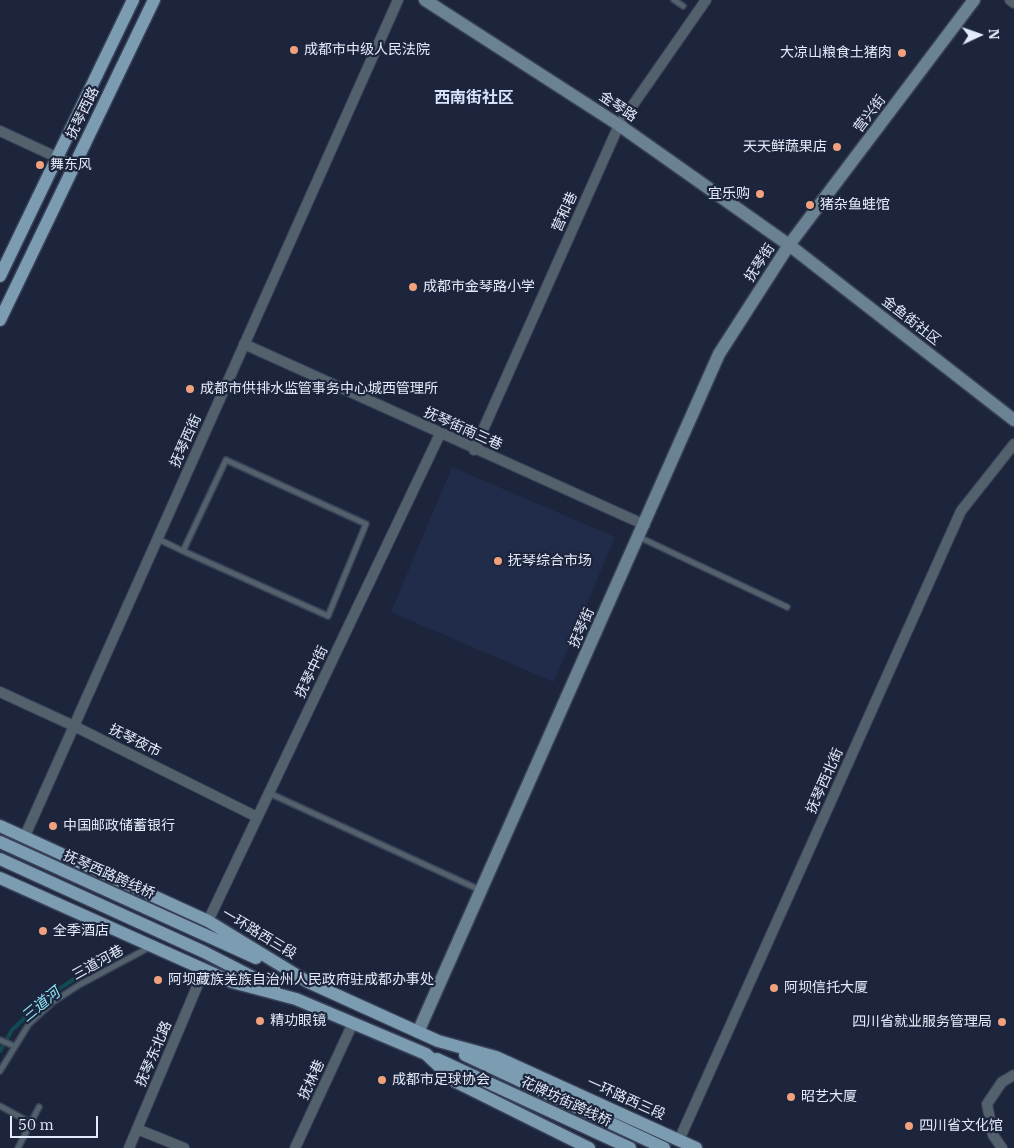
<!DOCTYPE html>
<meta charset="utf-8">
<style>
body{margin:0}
#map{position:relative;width:1014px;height:1148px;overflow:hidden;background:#1c253c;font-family:"IBM Plex Serif",serif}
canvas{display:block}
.north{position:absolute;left:954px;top:10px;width:50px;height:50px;-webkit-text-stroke:4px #1c253c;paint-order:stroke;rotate:87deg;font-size:14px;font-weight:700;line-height:20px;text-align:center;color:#e3eafa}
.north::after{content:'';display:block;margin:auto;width:18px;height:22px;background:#e3eafa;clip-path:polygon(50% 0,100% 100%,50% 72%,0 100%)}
.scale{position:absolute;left:10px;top:1116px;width:88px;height:22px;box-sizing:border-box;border:2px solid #e3eafa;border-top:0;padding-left:6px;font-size:15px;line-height:18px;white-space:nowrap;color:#e3eafa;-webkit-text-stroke:4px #1c253c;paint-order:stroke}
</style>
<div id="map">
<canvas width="1014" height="1148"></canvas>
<div class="north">N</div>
<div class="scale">50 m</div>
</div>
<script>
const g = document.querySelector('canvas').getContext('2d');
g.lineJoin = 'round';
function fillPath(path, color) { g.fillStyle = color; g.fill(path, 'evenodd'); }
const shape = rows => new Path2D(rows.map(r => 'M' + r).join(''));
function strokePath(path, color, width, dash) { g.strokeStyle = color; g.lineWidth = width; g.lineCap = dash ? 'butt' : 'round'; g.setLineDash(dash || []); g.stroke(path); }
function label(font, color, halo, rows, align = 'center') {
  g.font = font + ' "IBM Plex Serif","Noto Sans SC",serif'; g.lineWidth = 4.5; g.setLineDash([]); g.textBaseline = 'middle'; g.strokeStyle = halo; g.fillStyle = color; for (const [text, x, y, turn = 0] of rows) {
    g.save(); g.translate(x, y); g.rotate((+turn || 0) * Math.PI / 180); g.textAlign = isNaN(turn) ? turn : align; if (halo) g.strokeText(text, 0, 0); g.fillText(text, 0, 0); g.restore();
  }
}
fillPath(shape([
 [452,467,615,537,554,682,391,612]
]), '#202c49');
strokePath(shape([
 [0,1051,12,1030,48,996,82,974,118,955]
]), '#124952', 4);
const lane = shape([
 [674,0,683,6],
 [639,537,787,607],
 [158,539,183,551,328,616,366,524,226,460,183,551],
 [269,793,480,890],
 [0,1040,14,1046],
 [0,1071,29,1024,53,1002,79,985,150,947],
 [0,1106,31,1123],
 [18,1148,39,1107]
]);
const street = shape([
 [1010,0,1014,3],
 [0,131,67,162],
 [244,344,645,525],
 [474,450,619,125,706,0],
 [0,692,74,726,257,817],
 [24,838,398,0],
 [208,921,440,434],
 [137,1129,184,1148],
 [679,1140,961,511,1014,444],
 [129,1148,204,970],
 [295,1148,353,1023],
 [1002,1148,993,1135,987,1104,1002,1082,1014,1075]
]);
const secondary = shape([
 [425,0,619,125,789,245,1014,420],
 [418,1032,719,354,789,245,974,0]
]);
const primary = shape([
 [0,276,133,0],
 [0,320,154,0],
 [0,826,208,921,308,982,438,1041,496,1057,696,1148],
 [0,842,256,958],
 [0,859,204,952,274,988],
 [0,878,232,982,296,999,426,1054,456,1082,589,1148],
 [465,1055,664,1148],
 [437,1059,630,1148]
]);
strokePath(lane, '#384157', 8);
strokePath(street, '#384157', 12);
strokePath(secondary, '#384157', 15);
strokePath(primary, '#384157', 15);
strokePath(lane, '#52616c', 5);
strokePath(street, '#52616c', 10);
strokePath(secondary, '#6a8294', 12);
strokePath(primary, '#7c9cb2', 12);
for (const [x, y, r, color] of [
 [294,50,5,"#f1a17c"],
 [902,53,5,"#f1a17c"],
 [837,147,5,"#f1a17c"],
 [40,165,5,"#f1a17c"],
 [760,194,5,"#f1a17c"],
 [810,205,5,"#f1a17c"],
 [413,287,5,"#f1a17c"],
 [190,389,5,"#f1a17c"],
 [498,561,5,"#f1a17c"],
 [53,826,5,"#f1a17c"],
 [43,931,5,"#f1a17c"],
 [158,980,5,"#f1a17c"],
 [774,988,5,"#f1a17c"],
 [260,1021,5,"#f1a17c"],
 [1002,1022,5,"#f1a17c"],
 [382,1080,5,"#f1a17c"],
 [791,1097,5,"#f1a17c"],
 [909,1126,5,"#f1a17c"]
]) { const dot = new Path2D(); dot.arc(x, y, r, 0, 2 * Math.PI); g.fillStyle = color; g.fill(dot); strokePath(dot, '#1c253c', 2); }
label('14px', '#e3eafa', '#1c253c', [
 ["成都市中级人民法院",304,50],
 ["大凉山粮食土猪肉",892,53,"right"],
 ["天天鲜蔬果店",827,147,"right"],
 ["舞东风",50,165],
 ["宜乐购",750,194,"right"],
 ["猪杂鱼蛙馆",820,205],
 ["成都市金琴路小学",423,287],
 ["成都市供排水监管事务中心城西管理所",200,389],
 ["抚琴综合市场",508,561],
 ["中国邮政储蓄银行",63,826],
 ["全季酒店",53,931],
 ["阿坝藏族羌族自治州人民政府驻成都办事处",168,980],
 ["阿坝信托大厦",784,988],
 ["精功眼镜",270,1021],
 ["四川省就业服务管理局",992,1022,"right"],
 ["成都市足球协会",392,1080],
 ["昭艺大厦",801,1097],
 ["四川省文化馆",919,1126]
], 'left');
label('14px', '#e3eafa', '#1c253c', [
 ["金琴路",618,107,34],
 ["抚琴西路",83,113,-64],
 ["营兴街",870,114,-53],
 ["营和巷",565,212,-66],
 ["抚琴街",760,263,-57],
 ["金鱼街社区",911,321,38],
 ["抚琴街南三巷",463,429,24],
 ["抚琴西街",186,441,-66],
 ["抚琴街",582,628,-66],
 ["抚琴中街",312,672,-64],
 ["抚琴夜市",135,741,26],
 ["抚琴西北街",825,781,-66],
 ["抚琴西路跨线桥",109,875,24],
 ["一环路西三段",259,934,31],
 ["三道河巷",98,963,-29],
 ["抚琴东北路",154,1054,-67],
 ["抚林巷",312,1080,-65],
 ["一环路西三段",626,1099,24],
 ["花牌坊街跨线桥",566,1102,25]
]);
label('italic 15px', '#8fe6f7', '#1c253c', [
 ["三道河",41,1005,-39]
]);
label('bold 16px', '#d7e2fb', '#1c253c', [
 ["西南街社区",474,98]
]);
</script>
